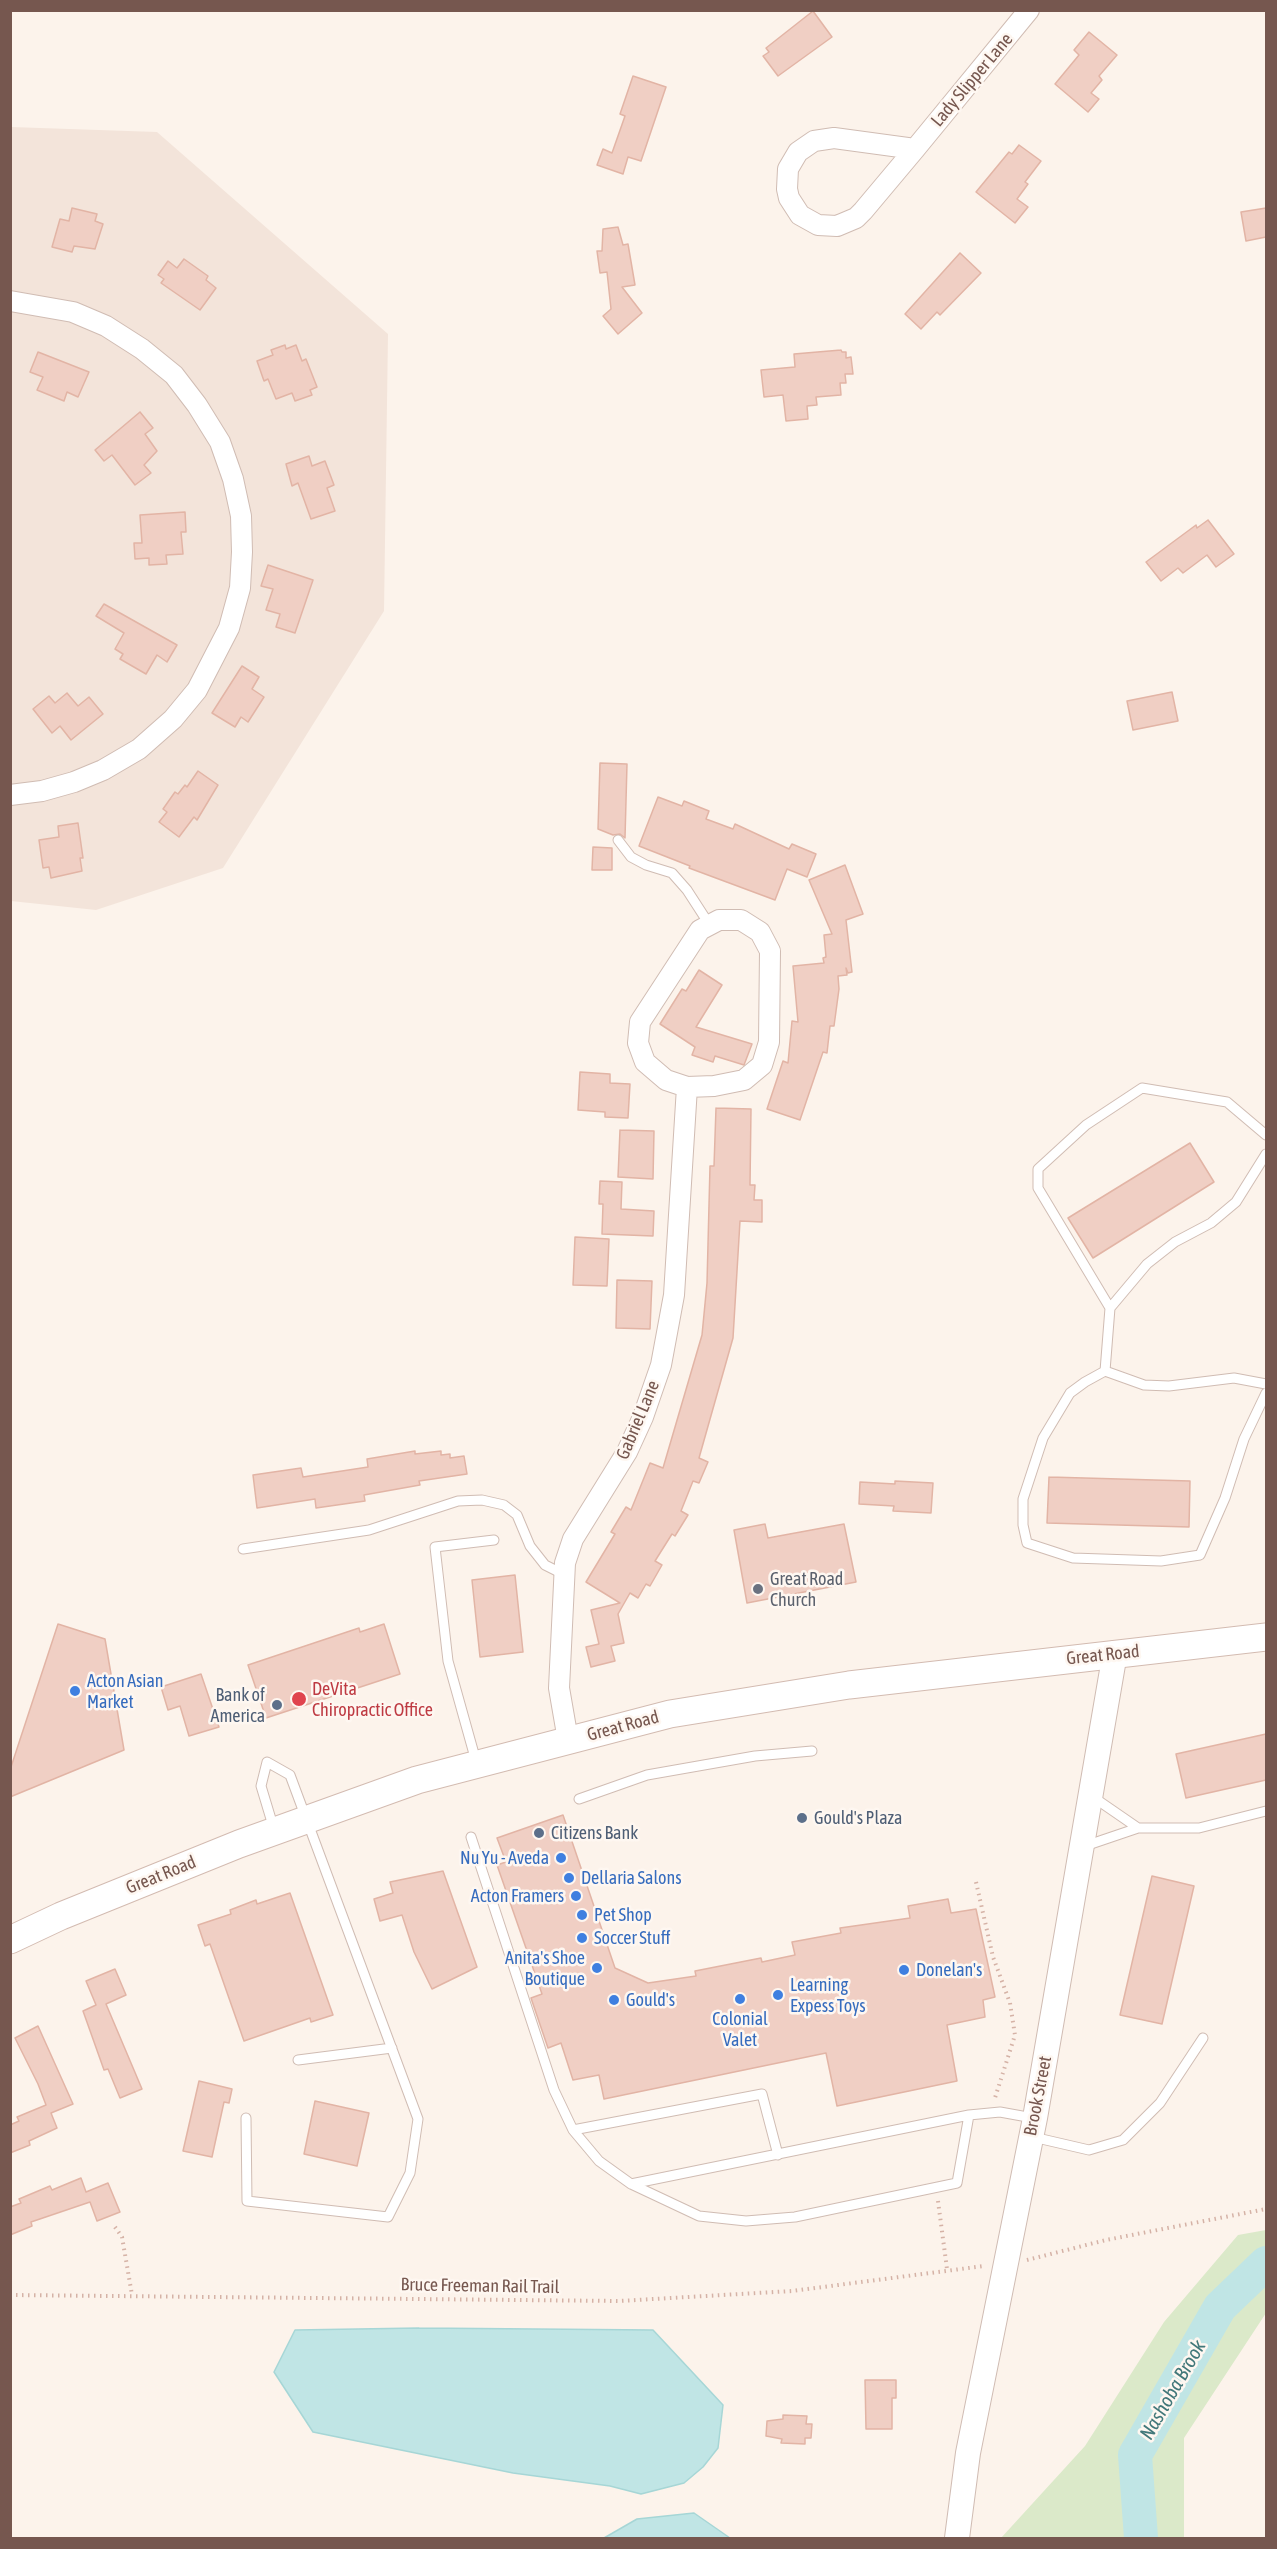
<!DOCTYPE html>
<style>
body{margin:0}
#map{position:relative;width:1277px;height:2549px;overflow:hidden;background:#fcf3eb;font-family:"Asap Condensed",sans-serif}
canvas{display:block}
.frame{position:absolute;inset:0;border:12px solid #76574f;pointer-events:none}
</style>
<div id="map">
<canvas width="1277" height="2549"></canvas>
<div class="frame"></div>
</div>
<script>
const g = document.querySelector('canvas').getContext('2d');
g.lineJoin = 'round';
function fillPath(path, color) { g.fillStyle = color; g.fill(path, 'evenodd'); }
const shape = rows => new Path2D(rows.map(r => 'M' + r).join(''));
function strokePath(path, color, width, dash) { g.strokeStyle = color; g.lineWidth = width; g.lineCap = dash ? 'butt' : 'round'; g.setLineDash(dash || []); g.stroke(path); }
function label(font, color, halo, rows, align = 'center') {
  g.font = font + ' "Asap Condensed",sans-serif'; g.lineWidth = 5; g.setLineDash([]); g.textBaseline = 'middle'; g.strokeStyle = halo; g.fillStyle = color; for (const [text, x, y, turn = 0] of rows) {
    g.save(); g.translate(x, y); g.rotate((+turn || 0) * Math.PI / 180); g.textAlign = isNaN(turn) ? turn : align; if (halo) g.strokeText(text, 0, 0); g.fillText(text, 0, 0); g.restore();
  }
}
fillPath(shape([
 [11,127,157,132,388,334,384,611,223,868,96,910,11,901]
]), '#f3e4da');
fillPath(shape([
 [1266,2230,1266,2313,1184,2438,1184,2538,1001,2538,1085,2446,1164,2322,1238,2235]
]), '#dbe9c9');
const water = shape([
 [419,2328,653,2330,723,2405,718,2448,703,2467,684,2483,641,2494,610,2486,513,2473,313,2432,274,2372,295,2330,419,2328],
 [694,2513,730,2538,604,2538,637,2519,694,2513]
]);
fillPath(water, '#c0e5e5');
strokePath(water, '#a6d6d6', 1.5);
strokePath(shape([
 [1141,2538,1135,2455,1220,2307,1266,2263]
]), '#c0e5e5', 34);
const building = shape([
 [813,11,832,37,778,76,763,56,769,52,766,48,813,11],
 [1089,32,1117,55,1099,76,1102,80,1091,93,1099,99,1088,112,1055,84,1079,55,1074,50,1089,32],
 [633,76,666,87,641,161,628,157,623,174,597,165,603,149,612,153,625,116,620,114,633,76],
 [1019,145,1041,161,1025,182,1028,184,1017,199,1028,207,1015,223,976,192,1009,152,1012,154,1019,145],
 [72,208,97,214,95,221,103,224,95,249,74,246,72,252,52,247,60,219,69,221,72,208],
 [1266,208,1266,237,1246,241,1241,212,1266,208],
 [618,227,623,245,628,244,635,285,622,287,642,313,618,334,603,316,611,309,607,272,600,273,597,251,602,251,603,229,618,227],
 [960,253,981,273,940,315,937,312,921,329,905,314,960,253],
 [184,259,208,276,206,280,216,288,200,310,161,283,164,279,158,275,168,261,177,268,184,259],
 [285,345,286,349,296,345,302,361,306,359,317,387,310,390,312,395,295,401,292,393,276,399,268,379,264,381,257,361,273,355,271,350,285,345],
 [841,350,842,352,846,352,846,358,851,357,853,374,845,374,846,383,840,383,841,395,816,397,817,405,807,406,808,419,786,421,783,395,764,397,761,370,795,367,794,354,841,350],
 [38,352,89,372,78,397,67,392,64,401,37,390,43,377,30,372,38,352],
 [140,412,153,428,145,434,157,451,144,465,151,473,135,485,112,455,104,461,95,450,140,412],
 [309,456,312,466,325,461,334,485,327,488,335,511,311,519,298,483,292,486,286,464,309,456],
 [185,512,186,532,181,532,183,554,166,555,167,564,149,565,149,558,135,559,134,543,142,543,140,515,185,512],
 [1208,520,1234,554,1216,567,1207,555,1183,573,1178,568,1161,581,1146,562,1196,525,1197,528,1208,520],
 [268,565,313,580,295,633,276,627,280,614,266,610,273,589,261,586,268,565],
 [104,604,177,645,167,662,157,655,146,674,120,659,123,654,115,649,124,633,96,616,104,604],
 [242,666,259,677,252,689,264,697,248,722,241,717,235,727,212,713,242,666],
 [1172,692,1178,721,1133,730,1127,701,1172,692],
 [67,693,78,706,89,697,103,714,71,740,60,726,52,733,33,709,49,696,55,703,67,693],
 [600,763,627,764,625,838,620,834,613,835,598,829,600,763],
 [198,771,218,785,197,820,194,817,179,837,159,822,167,812,163,809,175,792,178,794,185,785,187,787,198,771],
 [658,797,682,806,684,801,709,811,706,819,733,829,735,824,789,849,792,844,816,854,807,877,787,869,775,900,689,868,690,866,639,846,658,797],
 [78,823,83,858,80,858,82,871,51,878,49,867,43,868,39,840,59,837,58,826,78,823],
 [593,847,612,848,612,870,592,870,593,847],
 [845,865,863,914,846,920,852,972,848,973,846,968,847,975,838,976,839,989,834,1026,830,1026,827,1053,823,1052,800,1120,767,1109,783,1061,788,1063,792,1021,798,1022,793,966,824,963,823,958,826,957,824,935,832,934,809,880,845,865],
 [699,970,722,985,696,1027,752,1044,744,1065,715,1056,713,1062,692,1055,695,1047,660,1024,682,989,686,991,699,970],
 [580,1072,610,1074,610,1083,630,1084,628,1118,605,1117,605,1112,578,1110,580,1072],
 [716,1108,751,1109,750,1185,755,1185,754,1200,762,1200,762,1222,740,1221,733,1338,699,1458,708,1462,699,1483,693,1481,681,1511,688,1515,675,1536,672,1534,655,1561,662,1565,650,1586,646,1584,638,1598,630,1593,618,1614,624,1643,611,1646,615,1661,591,1667,586,1647,599,1644,591,1610,620,1603,586,1582,615,1534,611,1532,626,1507,631,1510,650,1463,663,1468,702,1335,707,1283,710,1166,714,1166,716,1108],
 [620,1130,654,1131,653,1179,618,1177,620,1130],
 [1190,1143,1214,1182,1093,1258,1068,1218,1190,1143],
 [600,1181,622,1182,621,1209,654,1211,653,1236,602,1234,603,1204,599,1204,600,1181],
 [575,1237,609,1239,607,1286,573,1285,575,1237],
 [617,1280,652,1281,650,1329,616,1328,617,1280],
 [415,1451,415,1454,441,1451,441,1455,450,1454,450,1458,464,1456,467,1474,419,1481,420,1485,364,1495,365,1501,316,1508,315,1499,257,1508,253,1475,301,1468,303,1477,368,1467,367,1459,415,1451],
 [1049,1477,1190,1481,1189,1527,1047,1523,1049,1477],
 [895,1481,933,1483,931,1513,893,1511,894,1506,859,1504,860,1482,895,1484,895,1481],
 [765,1524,768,1538,844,1524,856,1582,747,1603,734,1530,765,1524],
 [515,1575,523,1652,480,1657,472,1580,515,1575],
 [58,1624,105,1639,124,1750,10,1797,10,1770,58,1624],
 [384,1624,400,1674,266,1718,248,1665,359,1628,360,1632,384,1624],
 [201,1674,219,1727,189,1736,180,1706,168,1710,161,1687,201,1674],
 [1266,1734,1266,1780,1186,1798,1176,1754,1266,1734],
 [563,1815,615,1968,648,1983,696,1976,695,1971,761,1958,762,1962,795,1955,792,1942,841,1933,840,1928,910,1918,908,1906,948,1899,951,1913,976,1909,995,1997,983,2000,985,2017,947,2025,957,2081,837,2106,826,2053,604,2099,599,2075,573,2080,561,2043,548,2048,531,1998,542,1994,497,1865,506,1862,497,1838,563,1815],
 [443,1871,477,1967,432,1989,414,1952,402,1915,380,1921,374,1899,393,1893,390,1882,443,1871],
 [1152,1876,1194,1886,1162,2024,1120,2015,1152,1876],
 [290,1893,333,2015,311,2022,310,2018,244,2041,210,1944,205,1946,198,1925,231,1914,230,1910,256,1900,257,1904,290,1893],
 [115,1969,126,1995,106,2004,142,2089,120,2098,108,2069,104,2070,83,2011,96,2005,86,1981,115,1969],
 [38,2026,73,2104,51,2113,57,2128,29,2141,30,2145,10,2153,10,2125,19,2121,17,2117,46,2105,38,2084,15,2038,38,2026],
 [199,2081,232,2089,229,2103,224,2102,212,2157,183,2151,199,2081],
 [315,2101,369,2113,357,2166,304,2154,315,2101],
 [81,2178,86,2192,108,2183,120,2212,97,2221,90,2202,31,2222,32,2226,10,2235,10,2207,21,2203,19,2199,50,2186,52,2190,81,2178],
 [865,2380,896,2380,896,2398,892,2398,892,2429,866,2429,865,2380],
 [783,2415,807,2416,806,2424,812,2424,811,2438,805,2438,805,2444,781,2443,782,2439,766,2436,767,2421,783,2419,783,2415]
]);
fillPath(building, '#f0cfc4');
strokePath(building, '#e2b4a5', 1.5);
const service = shape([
 [618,840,631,857,646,865,672,873,687,890,709,924],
 [1110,1308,1038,1188,1038,1169,1086,1125,1142,1088,1227,1102,1266,1135],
 [1105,1371,1110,1308,1147,1264,1175,1242,1211,1223,1236,1202,1266,1154],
 [1266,1384,1234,1378,1169,1386,1144,1385,1105,1371,1085,1382,1070,1393,1043,1438,1023,1499,1023,1525,1027,1543,1073,1558,1161,1561,1200,1555,1225,1498,1244,1439,1266,1393],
 [243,1549,369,1530,458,1501,482,1500,504,1505,517,1515,530,1546,545,1565,563,1574],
 [476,1761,448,1661,435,1547,494,1540],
 [1093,1797,1138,1828],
 [579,1799,647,1775,755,1756,812,1751],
 [471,1837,554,2090,573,2130,599,2161,631,2184,969,2115,1000,2112,1033,2118],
 [1085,1846,1138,1828,1199,1828,1266,1811],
 [298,2060,392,2048],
 [246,2118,247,2201,388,2217,410,2173,418,2119,290,1775,267,1762,261,1786,274,1829],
 [573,2130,762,2094,778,2155],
 [1033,2137,1089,2150,1123,2140,1160,2103,1203,2038],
 [631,2184,699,2216,746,2221,795,2217,957,2183,969,2115]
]);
const minor = shape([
 [915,149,834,138,814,141,798,152,788,169,787,189,789,198,800,215,818,225,837,226,856,218,863,211,915,149,1029,10],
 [10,301,73,312,106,326,142,349,174,375,197,405,220,442,233,479,241,516,242,552,240,588,229,628,197,690,173,719,139,749,103,770,74,782,42,791,10,795],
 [568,1740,559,1688,565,1563,573,1539,627,1452,643,1417,661,1365,674,1295,687,1087,714,1086,744,1080,762,1065,769,1042,770,951,760,932,741,920,719,920,700,930,640,1022,638,1043,645,1062,666,1080,687,1087]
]);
const tertiary = shape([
 [957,2538,968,2453,1035,2118,1115,1653]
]);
const secondary = shape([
 [10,1940,61,1916,239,1844,417,1780,670,1714,849,1685,1266,1637]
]);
strokePath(service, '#d0bcb3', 11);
strokePath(minor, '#d0bcb3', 22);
strokePath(tertiary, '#d0bcb3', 26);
strokePath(secondary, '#d3bbb1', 29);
strokePath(shape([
 [976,1882,993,1957,1010,2003,1015,2035,994,2101],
 [938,2201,947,2269],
 [115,2227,122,2237,132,2295],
 [1027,2260,1106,2240,1266,2209],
 [10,2295,619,2301,792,2291,984,2266]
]), '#d5b2a6', 4, [1.5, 4.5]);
strokePath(service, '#fff', 9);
strokePath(minor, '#fff', 20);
strokePath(tertiary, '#fff', 24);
strokePath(secondary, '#fff', 27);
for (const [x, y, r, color] of [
 [758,1589,6,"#6b7280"],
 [75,1691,6,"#3f7fe0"],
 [299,1699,8,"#e0444e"],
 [277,1705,6,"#5c6f8a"],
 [802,1818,6,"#5c6f8a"],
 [539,1833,6,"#5c6f8a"],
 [561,1858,6,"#3f7fe0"],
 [569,1878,6,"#3f7fe0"],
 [576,1896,6,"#3f7fe0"],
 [582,1915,6,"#3f7fe0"],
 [582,1938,6,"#3f7fe0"],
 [597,1968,6,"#3f7fe0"],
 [904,1970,6,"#3f7fe0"],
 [778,1995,6,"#3f7fe0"],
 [740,1999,6,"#3f7fe0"],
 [614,2000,6,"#3f7fe0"]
]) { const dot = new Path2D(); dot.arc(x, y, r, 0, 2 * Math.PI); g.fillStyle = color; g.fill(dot); strokePath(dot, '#fef7f1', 2); }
label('18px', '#76574f', '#fef7f1', [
 ["Lady Slipper Lane",972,80,-50],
 ["Gabriel Lane",638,1420,-67],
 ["Great Road",1103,1655,-6],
 ["Great Road",623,1726,-15],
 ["Great Road",161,1875,-22],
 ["Brook Street",1038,2096,-79],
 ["Bruce Freeman Rail Trail",480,2286,1]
]);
label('18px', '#5b616d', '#fef7f1', [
 ["Great Road",770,1579],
 ["Church",770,1600]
], 'left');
label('18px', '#366cbe', '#fef7f1', [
 ["Acton Asian",87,1681],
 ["Market",87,1702],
 ["Nu Yu - Aveda",549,1858,"right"],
 ["Dellaria Salons",581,1878],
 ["Acton Framers",564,1896,"right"],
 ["Pet Shop",594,1915],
 ["Soccer Stuff",594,1938],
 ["Anita's Shoe",585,1958,"right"],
 ["Boutique",585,1979,"right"],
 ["Donelan's",916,1970],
 ["Learning",790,1985],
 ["Expess Toys",790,2006],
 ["Gould's",626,2000],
 ["Colonial",740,2019,"center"],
 ["Valet",740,2040,"center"]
], 'left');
label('18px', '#be3a42', '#fef7f1', [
 ["DeVita",312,1689],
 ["Chiropractic Office",312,1710]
], 'left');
label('18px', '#4e5e75', '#fef7f1', [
 ["Bank of",265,1695,"right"],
 ["America",265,1716,"right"],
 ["Gould's Plaza",814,1818],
 ["Citizens Bank",551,1833]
], 'left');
label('italic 20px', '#42787a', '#fef7f1', [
 ["Nashoba Brook",1173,2390,-60]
]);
</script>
